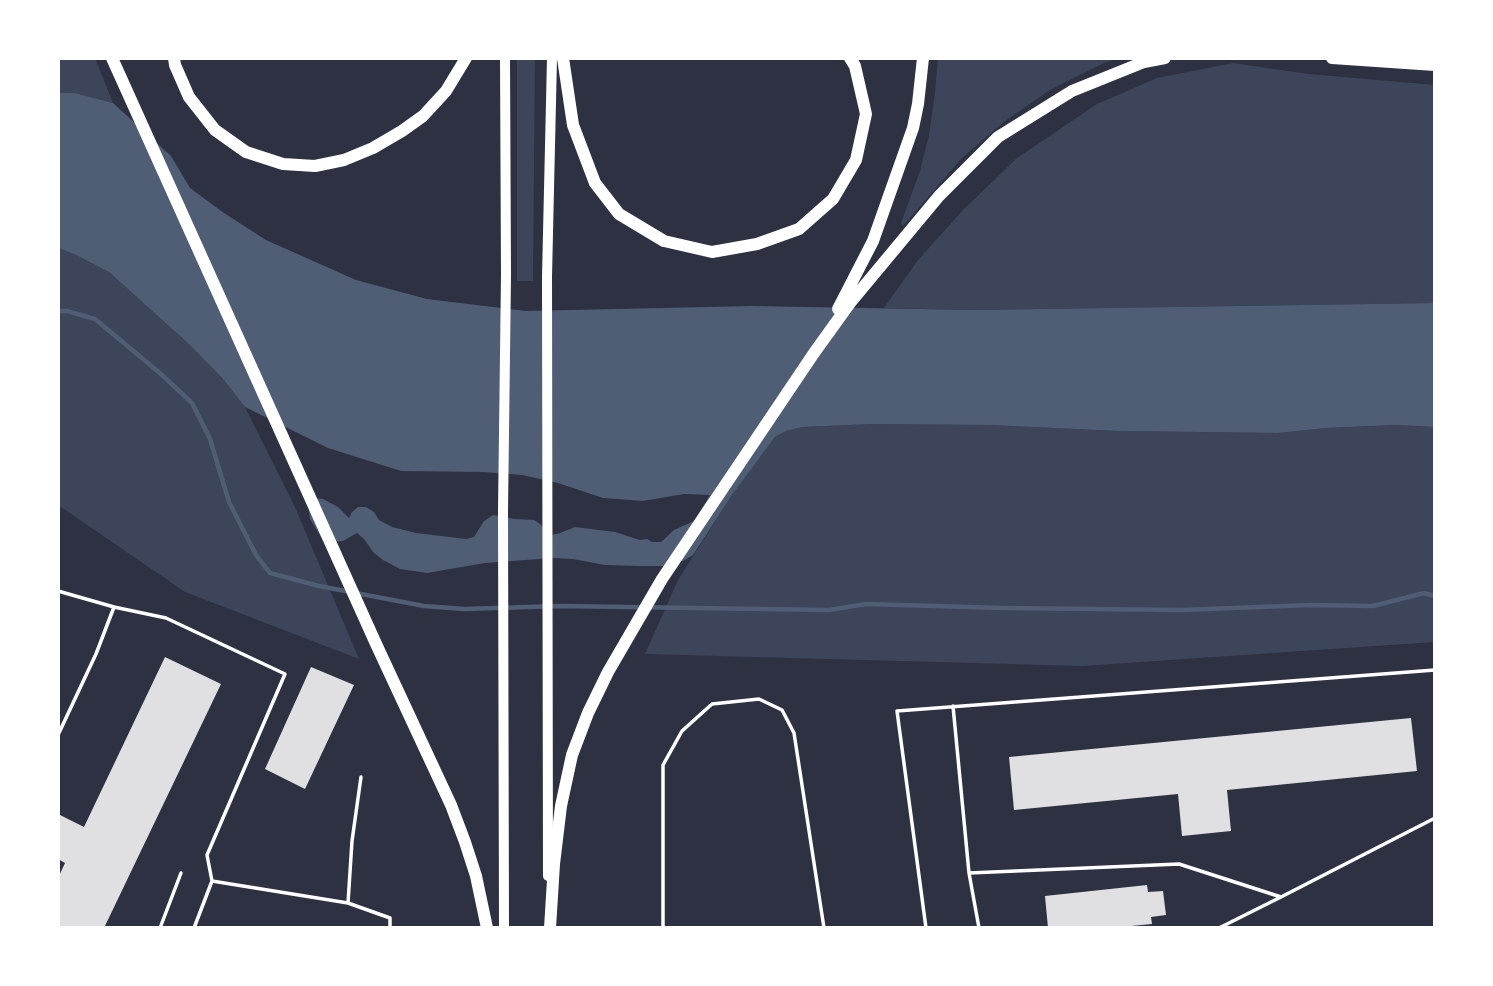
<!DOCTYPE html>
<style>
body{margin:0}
#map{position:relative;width:1493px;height:986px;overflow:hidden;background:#2d3142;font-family:"Alegreya Sans",sans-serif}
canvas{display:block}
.frame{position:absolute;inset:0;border:60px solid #fff;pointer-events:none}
</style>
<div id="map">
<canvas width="1493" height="986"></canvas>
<div class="frame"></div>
</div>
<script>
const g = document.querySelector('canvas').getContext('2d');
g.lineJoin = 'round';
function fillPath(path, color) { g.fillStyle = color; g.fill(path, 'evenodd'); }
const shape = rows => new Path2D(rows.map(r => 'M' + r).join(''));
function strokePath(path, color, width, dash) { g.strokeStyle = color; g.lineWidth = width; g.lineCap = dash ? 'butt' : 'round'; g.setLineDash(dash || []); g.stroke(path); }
fillPath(shape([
 [58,58,95,58,113,103,75,93,58,93],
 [517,58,535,58,533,281,517,281],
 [938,58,1121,58,1104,63,1050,90,1005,121,962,158,903,226,901,223,920,171,929,135,935,93],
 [1233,63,1309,74,1435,85,1435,303,976,310,884,308,918,260,963,210,1017,158,1097,104,1157,78],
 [58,248,76,255,109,272,190,345,223,379,245,407,295,507,359,659,185,592,58,505],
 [874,424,989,425,1118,431,1278,433,1326,428,1397,425,1435,427,1435,642,1082,666,645,654,678,580,732,495,775,437,786,431,802,427]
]), '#3c4559');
fillPath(shape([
 [58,93,75,93,113,103,171,156,190,188,224,213,266,240,356,280,427,299,526,311,751,306,976,310,1435,303,1435,427,1396,425,1326,428,1278,433,1118,431,989,425,874,424,802,427,786,431,775,437,732,495,693,555,683,561,663,566,639,566,605,565,573,559,553,558,485,563,427,573,400,569,383,560,373,552,364,539,357,533,343,541,333,542,321,537,310,519,308,502,313,498,323,499,338,507,349,518,352,512,358,507,366,507,374,512,379,520,392,527,416,533,466,539,474,537,484,521,493,515,515,519,534,520,540,524,551,535,560,533,575,527,615,532,640,540,647,539,652,542,661,542,674,530,694,521,710,495,684,494,643,501,603,498,558,483,522,475,483,472,401,471,328,448,245,407,223,379,190,345,109,272,76,255,58,248]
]), '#4f5d75');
strokePath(shape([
 [58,311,67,311,95,319,161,374,192,403,210,439,229,502,256,555,270,573,319,586,424,606,464,609,560,606,829,610,866,604,1003,608,1182,610,1310,605,1373,606,1424,593,1435,596]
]), '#4f5d75', 4.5);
fillPath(shape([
 [165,657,221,684,104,928,58,928,58,878,65,863,58,859,58,814,84,827],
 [311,667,354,685,305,789,265,769],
 [1411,718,1417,771,1227,790,1231,831,1182,836,1178,794,1014,810,1009,757],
 [1147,885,1148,892,1163,891,1166,915,1151,917,1152,924,1110,928,1048,928,1045,896]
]), '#e0e0e3');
strokePath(shape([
 [58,591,114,607,96,654,58,735],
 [114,607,166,618,285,674,207,855,212,881,194,928],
 [953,706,969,873],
 [212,881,348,903,390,918,390,928],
 [1281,897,1435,818],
 [348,903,352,841,361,777],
 [160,928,181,873],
 [663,928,663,765,682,731,712,704,759,699,782,710,794,733,824,928],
 [926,928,897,711,1435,670],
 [979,928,969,873,1179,864,1281,897,1219,928]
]), '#fff', 3.5);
strokePath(shape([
 [548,876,547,277,552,58],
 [504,928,503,511,506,275,505,58]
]), '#fff', 10);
strokePath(shape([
 [112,58,377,646,451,805,465,842,476,876,487,928],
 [174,58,175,65,189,97,215,130,246,152,283,164,315,166,344,160,373,148,402,131,423,116,446,91,466,58],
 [563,58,573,125,595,183,619,214,664,241,712,252,757,244,799,229,833,199,856,160,866,114,855,66,850,58],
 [1332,58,1435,65],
 [838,309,873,241,913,128,918,104,923,58],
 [550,928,554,864,561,806,572,755,588,713,608,672,662,579,814,353,850,303,939,196,998,137,1072,91,1144,62,1165,58]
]), '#fff', 12);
</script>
